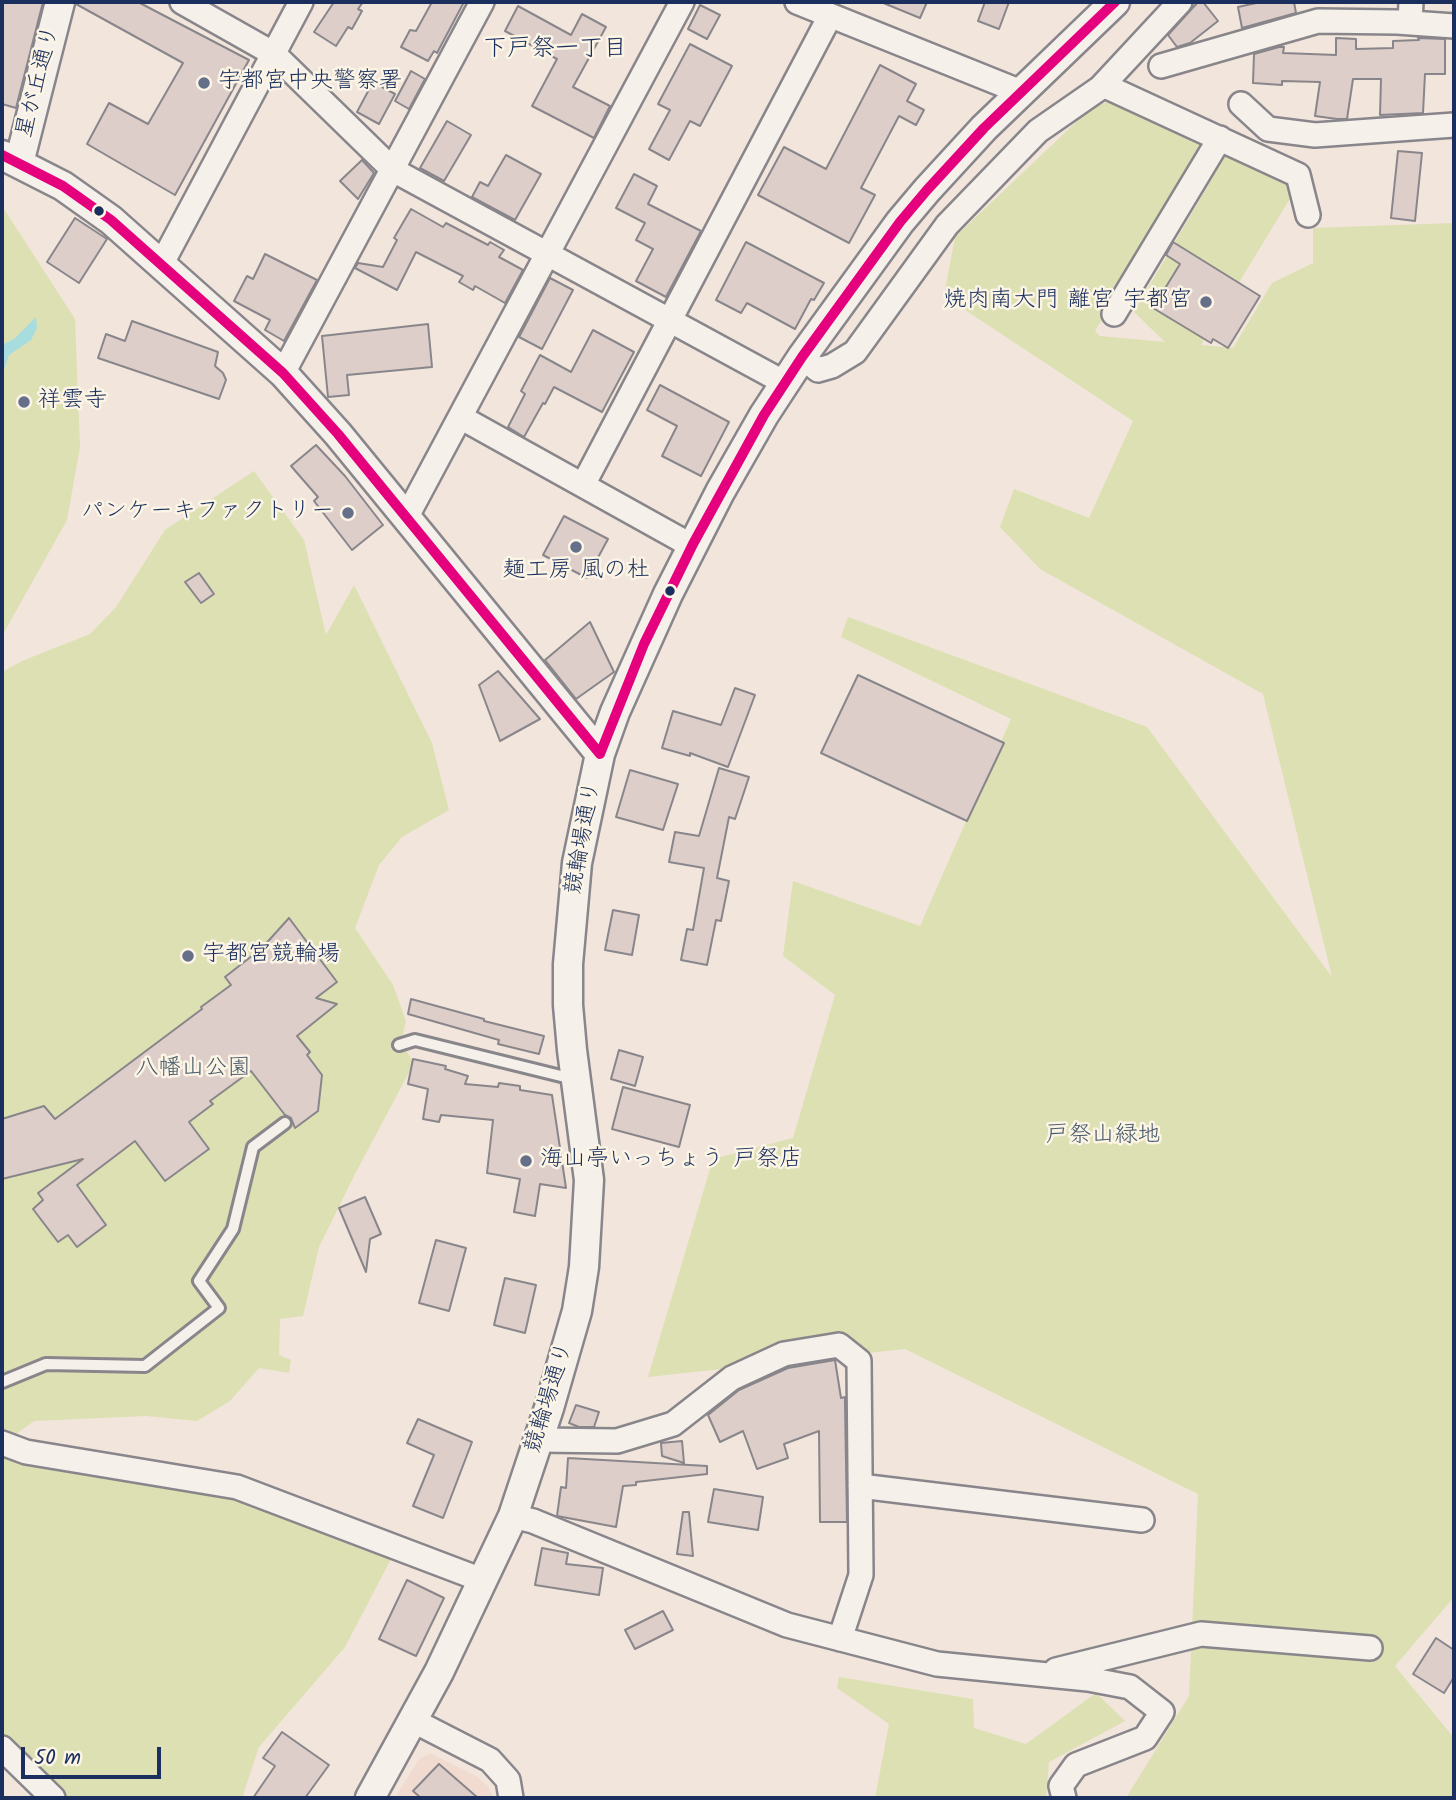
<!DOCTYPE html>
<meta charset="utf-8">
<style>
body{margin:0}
#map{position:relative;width:1456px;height:1800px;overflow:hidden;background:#f2e5dc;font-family:Kalam,sans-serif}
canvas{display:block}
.frame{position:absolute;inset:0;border:4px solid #1b2f5e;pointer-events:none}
.scale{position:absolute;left:21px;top:1747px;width:140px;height:32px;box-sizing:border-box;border:4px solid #1b2f5e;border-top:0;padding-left:9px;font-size:21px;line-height:24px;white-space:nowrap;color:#1b2f5e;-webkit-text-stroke:5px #fcf5e5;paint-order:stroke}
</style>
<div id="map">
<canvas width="1456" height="1800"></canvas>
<div class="frame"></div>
<div class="scale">50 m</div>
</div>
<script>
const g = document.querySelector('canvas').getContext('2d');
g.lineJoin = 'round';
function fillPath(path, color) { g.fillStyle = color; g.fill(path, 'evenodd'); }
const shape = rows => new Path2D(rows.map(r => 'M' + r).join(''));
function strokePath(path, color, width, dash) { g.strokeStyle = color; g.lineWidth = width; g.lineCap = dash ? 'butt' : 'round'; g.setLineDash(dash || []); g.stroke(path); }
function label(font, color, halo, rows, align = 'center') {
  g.font = font + ' Kalam,"Klee One",sans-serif'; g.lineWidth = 5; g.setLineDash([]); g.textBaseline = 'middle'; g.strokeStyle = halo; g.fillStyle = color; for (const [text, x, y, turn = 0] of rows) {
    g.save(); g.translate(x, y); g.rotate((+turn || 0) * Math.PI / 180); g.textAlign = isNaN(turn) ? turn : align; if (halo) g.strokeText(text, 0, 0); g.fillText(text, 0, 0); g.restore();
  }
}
fillPath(shape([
 [430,1753,476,1776,488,1786,493,1798,395,1798,419,1759]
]), '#f1dacf');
fillPath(shape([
 [1114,101,1204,142,1169,207,1095,331,1100,336,1165,342,1134,312,1226,155,1234,152,1294,181,1294,192,1201,345,1233,348,1272,283,1313,263,1313,228,1454,223,1454,1597,1395,1666,1454,1738,1454,1798,1126,1798,1189,1696,1198,1494,905,1349,648,1377,713,1159,793,1138,835,995,783,956,793,881,920,926,1011,719,841,637,848,617,1147,727,1332,977,1263,694,1040,569,1000,527,1014,489,1089,518,1133,421,944,296,955,237,1093,106],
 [2,206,75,319,80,447,67,520,2,636],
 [254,471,304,540,326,635,354,585,432,743,449,810,402,837,379,865,355,928,393,985,406,1021,401,1042,414,1063,354,1176,319,1247,303,1316,280,1319,279,1355,291,1360,289,1373,259,1368,230,1401,197,1421,146,1416,34,1421,12,1437,4,1456,230,1491,391,1559,345,1647,259,1747,242,1798,46,1798,2,1752,2,672,22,661,90,634,116,607,165,530],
 [839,1677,973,1699,974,1728,1026,1744,1096,1693,1125,1721,1049,1762,1046,1798,875,1798,889,1724,837,1688]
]), '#dce0b2');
fillPath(shape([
 [36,317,37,328,31,340,9,355,2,375,2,345,14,339]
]), '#a8dddf');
const building = shape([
 [2,2,43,2,16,108,2,104,2,2],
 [76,2,138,2,249,60,175,195,87,144,109,103,148,124,183,63,76,4,76,2],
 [334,2,363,2,358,9,362,11,352,29,348,27,336,46,314,32,334,2],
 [432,2,464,2,437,53,434,51,428,61,401,47,410,30,416,31,432,2],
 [881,2,927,2,920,18,881,2],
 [985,2,1009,2,999,29,978,21,985,2],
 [1198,2,1203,2,1218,21,1190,43,1177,47,1168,35,1198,2],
 [1261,2,1294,2,1296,13,1242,28,1238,7,1261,2],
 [700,5,720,15,707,39,688,29,700,5],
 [518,6,571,35,582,14,606,27,573,87,610,106,594,138,532,106,557,59,505,31,518,6],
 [1336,38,1356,39,1356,49,1393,48,1393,41,1419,40,1418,38,1445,39,1445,74,1425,74,1423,113,1380,115,1381,79,1353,79,1347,119,1337,119,1315,116,1320,82,1282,81,1282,85,1253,83,1254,54,1279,47,1284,47,1283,53,1336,55,1336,38],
 [690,44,732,66,700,126,690,121,669,160,649,149,670,110,658,104,690,44],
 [880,65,916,84,907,101,924,110,916,125,899,116,861,188,875,195,849,243,758,195,784,147,826,169,880,65],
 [411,71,425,79,409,109,395,101,411,71],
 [373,82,395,94,379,124,357,112,373,82],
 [447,121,471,135,444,181,420,168,447,121],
 [1398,151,1422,153,1415,221,1391,218,1398,151],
 [506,155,541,174,515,220,472,197,480,182,488,186,506,155],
 [362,160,374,173,358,199,340,181,362,160],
 [634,174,657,186,648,204,701,231,666,297,636,281,653,249,636,240,645,223,616,208,634,174],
 [411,209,443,227,446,223,488,245,490,242,504,250,499,257,523,270,505,303,475,286,473,290,459,282,463,276,416,252,397,290,355,268,358,263,383,267,397,240,394,238,411,209],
 [75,218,107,239,79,283,47,262,75,218],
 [746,242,824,283,814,300,811,299,795,329,747,303,741,313,716,300,746,242],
 [1173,242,1260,296,1228,348,1213,339,1211,343,1153,308,1180,264,1166,255,1173,242],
 [265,254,317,280,284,341,265,330,270,320,234,301,247,276,253,279,265,254],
 [550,278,573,290,542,349,519,337,550,278],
 [132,321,218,352,215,366,223,373,226,380,219,399,98,358,106,334,125,341,132,321],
 [428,324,432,367,347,375,349,395,328,397,322,336,428,324],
 [593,330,634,352,602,412,554,387,545,404,543,403,524,437,508,427,525,394,521,391,540,355,571,372,593,330],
 [660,385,729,422,701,476,662,456,677,426,647,410,660,385],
 [316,445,345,476,383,525,352,550,314,501,318,497,291,466,316,445],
 [564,516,608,539,587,578,543,555,564,516],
 [199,573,214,594,201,603,185,582,199,573],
 [590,622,614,672,576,699,545,660,590,622],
 [498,671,540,719,500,741,479,685,498,671],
 [858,675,1004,743,967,821,821,753,858,675],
 [735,688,755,695,728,767,690,753,690,756,662,748,673,711,721,725,735,688],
 [719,768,749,777,735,819,729,817,717,878,729,881,721,921,716,920,707,965,681,960,687,929,693,930,704,868,669,862,675,832,699,836,719,768],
 [630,770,678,784,663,830,616,817,630,770],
 [613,910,639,915,632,955,605,950,613,910],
 [289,918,337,982,316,998,337,1004,297,1036,310,1052,307,1055,322,1075,318,1111,295,1128,291,1118,285,1115,251,1071,210,1101,213,1104,189,1122,209,1149,165,1181,135,1141,77,1185,106,1225,77,1247,68,1235,58,1242,33,1209,43,1200,38,1193,83,1159,2,1179,2,1119,44,1106,55,1119,202,1009,201,1007,231,985,225,977,262,948,289,918],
 [411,999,484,1019,484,1021,544,1036,539,1054,498,1044,499,1040,408,1014,411,999],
 [619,1050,643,1057,635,1086,611,1079,619,1050],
 [413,1059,446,1066,445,1069,468,1076,465,1084,498,1087,499,1083,520,1086,520,1090,552,1095,566,1188,540,1184,535,1216,514,1212,520,1179,487,1173,493,1120,441,1115,439,1122,423,1119,428,1089,408,1084,413,1059],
 [623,1087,690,1105,679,1147,612,1129,623,1087],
 [365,1197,381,1234,370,1239,366,1272,339,1208,365,1197],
 [436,1240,466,1248,449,1311,419,1303,436,1240],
 [505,1278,536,1285,525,1333,494,1325,505,1278],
 [835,1360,841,1398,845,1397,845,1405,847,1522,820,1522,819,1431,784,1444,788,1458,757,1469,743,1431,720,1442,708,1415,739,1390,788,1368,835,1360],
 [576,1405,599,1412,594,1427,579,1427,569,1423,576,1405],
 [418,1419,472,1442,443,1518,413,1506,434,1455,407,1443,418,1419],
 [682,1441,684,1463,662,1456,661,1443,682,1441],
 [568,1458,707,1466,707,1474,636,1482,636,1485,623,1486,616,1527,557,1516,561,1487,566,1488,568,1458],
 [714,1489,763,1497,758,1530,708,1522,714,1489],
 [683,1512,689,1512,693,1556,677,1554,683,1512],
 [542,1548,568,1553,566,1564,603,1568,599,1595,535,1585,542,1548],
 [407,1580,444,1598,416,1656,379,1639,407,1580],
 [663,1611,673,1630,635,1649,625,1630,663,1611],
 [1436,1638,1454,1650,1454,1677,1444,1693,1413,1674,1436,1638],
 [282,1732,329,1765,305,1798,253,1798,275,1766,263,1758,282,1732],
 [439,1764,478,1798,421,1798,413,1791,439,1764]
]);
fillPath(building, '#dececa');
strokePath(building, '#88868b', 2);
const service = shape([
 [399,1045,415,1040,573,1079],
 [2,1382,46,1364,145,1366,219,1308,199,1281,233,1229,253,1147,285,1123]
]);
const minor = shape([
 [182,2,274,54,393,170,785,383],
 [797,2,1021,92],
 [1410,23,1411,2],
 [1161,66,1318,21,1397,22,1454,26],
 [1103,85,1298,175,1308,215],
 [1241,104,1268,129,1315,135,1454,125],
 [162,263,301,2],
 [1114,314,1220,138],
 [802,357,818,370,832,366,855,352,947,225,1038,131,1100,88,1180,2],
 [283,373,482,2],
 [462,418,692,546],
 [583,485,830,16],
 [406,518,682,2],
 [539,1440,617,1441,673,1424,732,1378,784,1354,839,1345,859,1361,861,1575,840,1639],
 [2,1443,26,1452,237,1487,482,1580],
 [860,1486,1142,1520],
 [513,1516,533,1521,787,1625,937,1664,1088,1679,1130,1687,1162,1712,1145,1738,1076,1765,1061,1786,1064,1798],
 [1056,1670,1201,1634,1370,1648],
 [414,1721,490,1760,508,1780,511,1798],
 [2,1748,53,1798]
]);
const tertiary = shape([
 [2,155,63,186,111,220,283,373,338,434,600,754],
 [19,163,60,2],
 [370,1798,439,1672,513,1516,549,1408,577,1311,584,1267,589,1180,572,1050,568,1005,568,964,577,863,600,754,615,712,668,594,720,492,764,415,802,357,900,222,927,190,984,128,1115,2]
]);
strokePath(service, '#88868b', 16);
strokePath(minor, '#88868b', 28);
strokePath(tertiary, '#88868b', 33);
strokePath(service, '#f5f0ea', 10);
strokePath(minor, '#f5f0ea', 23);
strokePath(tertiary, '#f5f0ea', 28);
strokePath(shape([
 [2,155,63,186,111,220,283,373,338,434,600,754],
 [600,754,644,644,693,544,764,415,802,357,900,222,927,190,984,128,1115,2]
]), '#e5007d', 10);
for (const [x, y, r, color] of [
 [204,83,7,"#666f8a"],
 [99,211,6,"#1b2f5e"],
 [1206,302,7,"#666f8a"],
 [24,402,7,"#666f8a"],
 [348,513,7,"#666f8a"],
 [576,547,7,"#666f8a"],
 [670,591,6,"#1b2f5e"],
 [188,956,7,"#666f8a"],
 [526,1161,7,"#666f8a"]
]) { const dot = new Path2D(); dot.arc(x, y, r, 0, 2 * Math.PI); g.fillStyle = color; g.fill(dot); strokePath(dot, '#fcf5e5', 2.5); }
label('23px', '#1b2f5e', '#fcf5e5', [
 ["星が丘通り",40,82,-76],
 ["競輪場通り",585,838,-80],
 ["競輪場通り",551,1398,-73]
]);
label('23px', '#1b2f5e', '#fcf5e5', [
 ["宇都宮中央警察署",218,83],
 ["焼肉南大門 離宮 宇都宮",1192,302,"right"],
 ["祥雲寺",38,402],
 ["パンケーキファクトリー",334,513,"right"],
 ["麺工房 風の杜",576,572,"center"],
 ["宇都宮競輪場",202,956],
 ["海山亭いっちょう 戸祭店",540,1161]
], 'left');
label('23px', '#475a6a', '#fcf5e5', [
 ["八幡山公園",193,1070],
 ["戸祭山緑地",1103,1137]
]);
label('24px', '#1b2f5e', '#fcf5e5', [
 ["下戸祭一丁目",555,51]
]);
</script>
